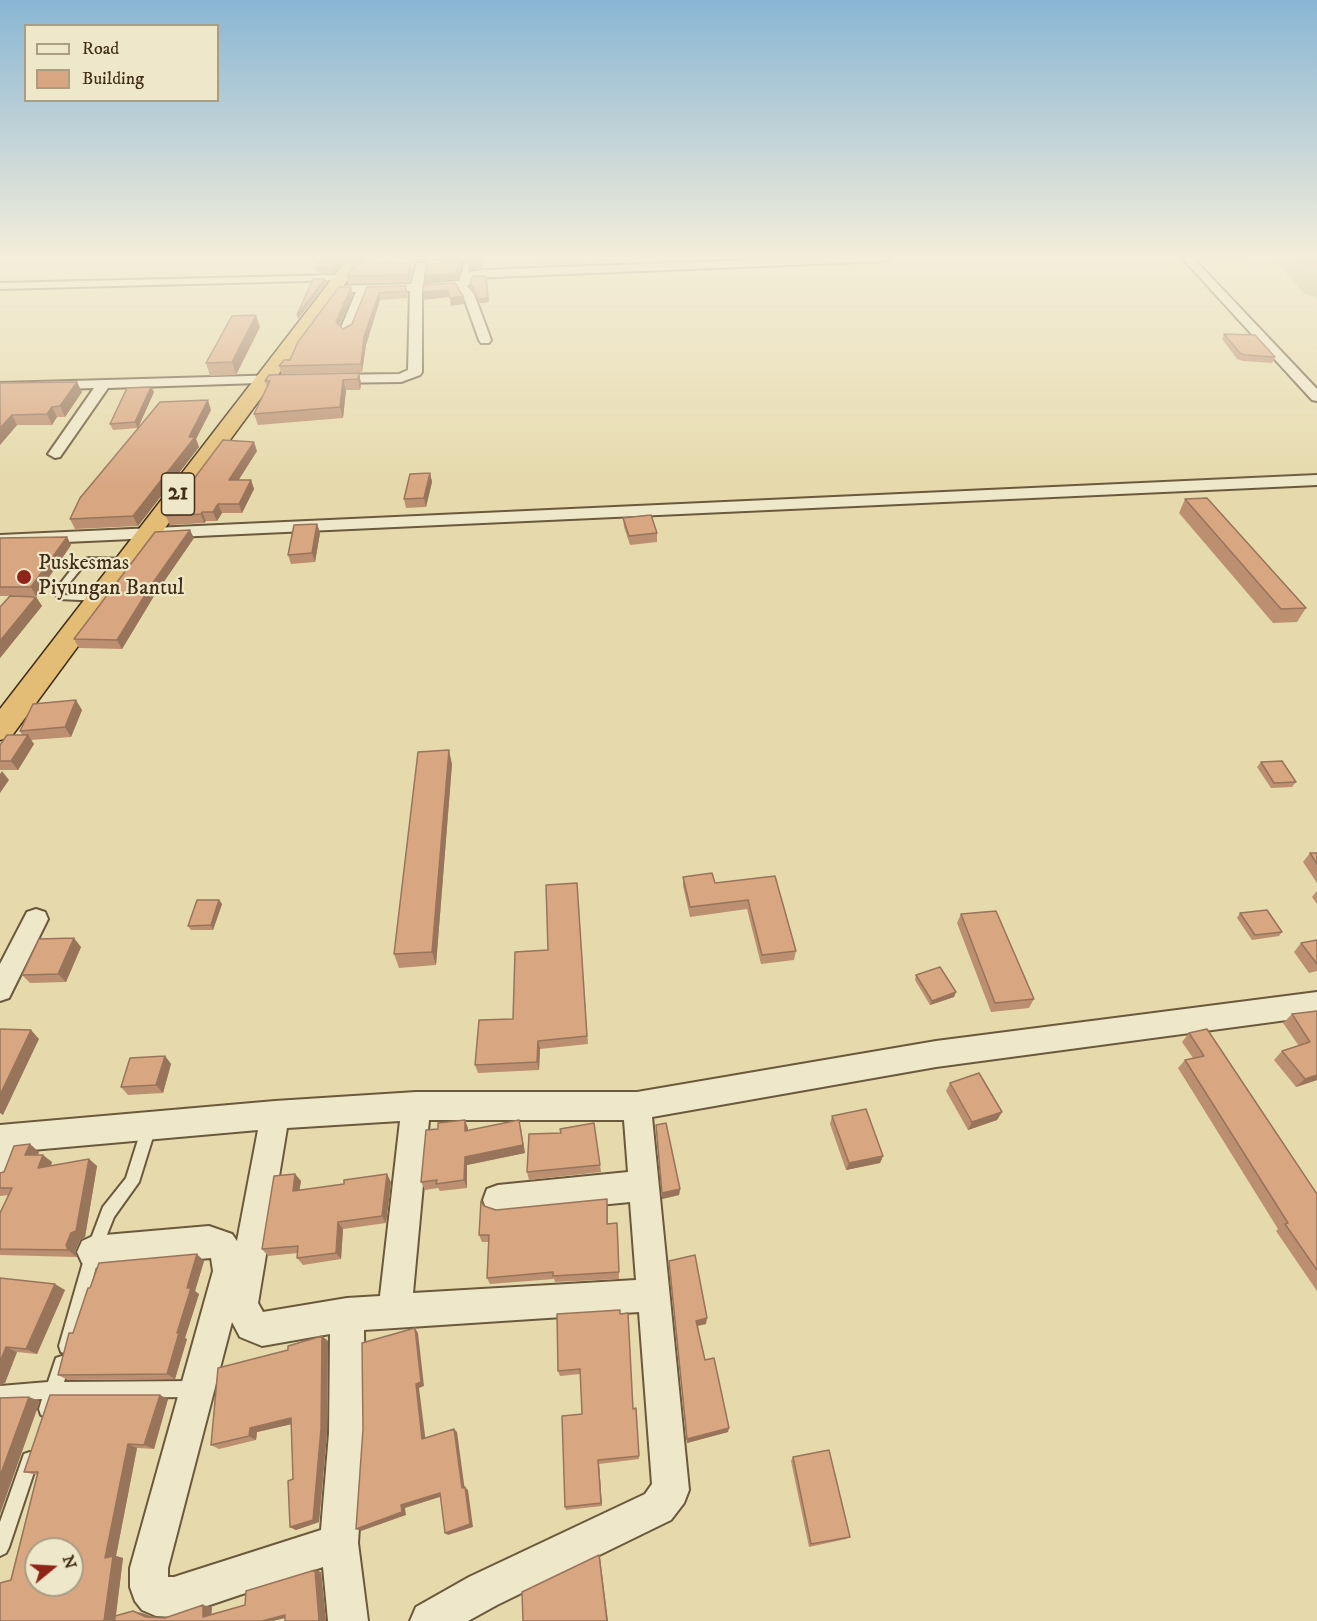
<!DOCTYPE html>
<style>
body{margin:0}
#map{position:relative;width:1317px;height:1621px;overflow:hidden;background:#e6daac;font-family:"IM FELL DW Pica",serif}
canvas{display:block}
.legend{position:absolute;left:24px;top:24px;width:195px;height:78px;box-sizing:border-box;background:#efe7c9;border:2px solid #a99d82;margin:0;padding:8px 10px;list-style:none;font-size:18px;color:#412e18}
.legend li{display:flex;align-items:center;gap:12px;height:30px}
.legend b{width:30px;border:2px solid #a99d82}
.north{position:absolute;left:24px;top:1537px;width:60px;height:60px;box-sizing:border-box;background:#efe7c9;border:2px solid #a99d82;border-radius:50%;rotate:72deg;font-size:16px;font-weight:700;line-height:24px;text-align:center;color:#412e18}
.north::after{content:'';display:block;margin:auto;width:21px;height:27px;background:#8f2418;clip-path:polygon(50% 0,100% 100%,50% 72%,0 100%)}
</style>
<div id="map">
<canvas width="1317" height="1621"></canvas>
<ul class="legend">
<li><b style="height:8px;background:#efe7c9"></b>Road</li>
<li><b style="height:16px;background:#d9a682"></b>Building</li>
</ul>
<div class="north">N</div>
</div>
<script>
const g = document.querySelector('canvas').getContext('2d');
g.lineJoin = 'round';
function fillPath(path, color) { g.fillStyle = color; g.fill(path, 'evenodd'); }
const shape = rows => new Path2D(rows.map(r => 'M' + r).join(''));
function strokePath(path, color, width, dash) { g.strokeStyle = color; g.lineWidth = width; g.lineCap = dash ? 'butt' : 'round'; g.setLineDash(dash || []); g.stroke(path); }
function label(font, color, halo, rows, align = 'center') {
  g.font = font + ' "IM FELL DW Pica",serif'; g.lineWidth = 4.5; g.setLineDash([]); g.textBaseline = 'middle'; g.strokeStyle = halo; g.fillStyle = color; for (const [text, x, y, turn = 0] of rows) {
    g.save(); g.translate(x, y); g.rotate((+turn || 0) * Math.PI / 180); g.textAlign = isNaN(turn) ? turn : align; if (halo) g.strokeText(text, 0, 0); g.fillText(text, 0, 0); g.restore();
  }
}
fillPath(shape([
 [1272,258,1317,258,1317,299,1304,293]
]), '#b4c08a');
const service = shape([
 [464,263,469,264,468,275,465,277,462,275,464,263],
 [89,558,129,559,133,561,129,563,90,562,84,565,63,591,64,595,102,597,102,601,58,599,55,591,56,589,78,561,89,558],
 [149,1120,154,1122,156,1127,139,1182,114,1217,100,1252,75,1346,73,1352,67,1354,61,1352,59,1346,86,1252,103,1207,126,1178,142,1127,144,1122,149,1120],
 [62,1356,68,1358,70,1364,64,1382,195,1381,201,1383,203,1389,201,1395,195,1397,59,1398,53,1415,47,1417,41,1415,39,1409,42,1399,0,1402,0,1386,48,1382,56,1358,62,1356],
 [30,1452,36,1454,38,1460,9,1547,6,1553,0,1556,0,1522,24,1454,30,1452]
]);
const minor = shape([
 [804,258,890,258,885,261,471,278,471,283,467,286,474,294,491,340,489,343,481,343,479,340,463,295,457,288,422,291,422,372,420,375,401,382,328,383,321,379,328,375,399,374,408,370,410,291,367,292,352,330,346,334,340,330,356,292,331,292,325,289,331,286,411,284,417,263,425,263,426,265,423,284,459,281,461,273,482,270,804,258],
 [1182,258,1193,258,1317,389,1317,401,1312,400,1182,258],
 [339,275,345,278,343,280,0,289,0,283,339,275],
 [283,375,288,376,290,379,288,382,108,388,60,457,55,458,48,454,94,388,0,391,0,383,283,375],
 [1317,475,1317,485,0,545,0,535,1317,475],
 [36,909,45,912,48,919,9,998,0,1001,0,964,27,912,36,909],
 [1317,992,1317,1016,936,1067,652,1117,689,1490,684,1503,671,1520,497,1605,468,1621,410,1621,416,1607,469,1577,645,1494,652,1484,639,1312,364,1330,365,1433,358,1543,368,1621,328,1621,323,1567,174,1617,156,1616,142,1610,135,1601,130,1587,130,1568,213,1271,211,1258,93,1268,82,1263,77,1252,82,1241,93,1236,209,1226,232,1234,237,1241,258,1130,21,1151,11,1178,0,1182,0,1125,275,1101,416,1092,637,1092,936,1041,1317,992],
 [429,1120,624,1120,628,1172,498,1185,487,1189,483,1200,487,1211,498,1215,630,1202,636,1280,413,1293,429,1120],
 [400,1121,380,1296,347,1298,263,1312,258,1303,287,1128,400,1121],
 [232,1322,240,1337,262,1346,330,1334,329,1433,321,1530,174,1577,168,1577,168,1568,232,1322]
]);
const trunk = shape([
 [348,258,364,258,11,737,0,740,0,709,348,258]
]);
strokePath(service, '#6a593d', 4);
strokePath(minor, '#6a593d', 4);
strokePath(trunk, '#412e18', 3);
fillPath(service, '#efe7c9');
fillPath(minor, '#efe7c9');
fillPath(trunk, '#e3bd76');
fillPath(shape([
 [321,258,346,258,334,273,318,273,316,268],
 [365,258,481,258,480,259,482,268,471,269,470,262,463,261,457,279,426,282,425,276,441,263,441,261,366,259],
 [538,258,578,258,578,262,539,262],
 [1195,258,1244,258,1243,260,1199,261],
 [1292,258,1317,258,1317,267,1310,267],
 [412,270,409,282,348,283,347,276],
 [470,282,489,302,480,303,470,286],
 [406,286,408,298,380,300,366,345,362,372,281,374,279,366,290,360,351,287,353,294,340,325,343,329,352,324,367,287],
 [260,327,236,375,210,376,206,363],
 [1224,334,1275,357,1272,363,1243,361,1237,359,1222,339],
 [359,373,361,384,360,390,346,390,343,418,258,425,254,414,267,388,265,381],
 [0,383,82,392,65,417,57,417,52,425,17,425,0,445],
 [151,387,154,392,138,428,113,430,110,424],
 [211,410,196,439,199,447,138,526,75,529,70,519],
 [257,451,238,480,251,480,254,489,242,513,222,513,217,521,206,521,204,523,170,525,166,516],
 [430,473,432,482,426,507,406,508,404,499],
 [1185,499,1306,608,1297,622,1273,623,1179,513],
 [623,518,657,533,657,542,630,545,624,527],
 [317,524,320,533,315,562,291,564,288,555],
 [67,537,71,545,36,596,10,596,36,597,42,606,0,658,0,607,10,596,0,596,0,538],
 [194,538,154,596,122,649,79,648,74,639],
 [82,710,71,737,31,740,34,744,18,770,0,770,0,761,22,735,20,731],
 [1261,762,1296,782,1292,787,1271,788,1257,767],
 [452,764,436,965,399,968,394,954],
 [1310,853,1317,853,1317,883,1303,862],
 [775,876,796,951,794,960,761,964,747,909,690,917,683,886,683,877,715,883],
 [577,883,588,1044,540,1049,539,1070,478,1073,475,1065,513,1019,548,950],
 [1317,891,1317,904,1312,897],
 [219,900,222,904,213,930,191,930,188,926],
 [1240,913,1282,932,1279,936,1252,940,1237,918],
 [961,914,1034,999,1029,1008,991,1012,957,923],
 [1317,940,1317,971,1309,973,1294,952,1301,943],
 [81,947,66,982,30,983,22,975],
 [916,975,954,997,930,1005,915,980],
 [1317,1011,1317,1080,1296,1087,1274,1060,1282,1051,1299,1046,1283,1023,1292,1014],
 [1189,1033,1317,1194,1317,1291,1276,1231,1278,1229,1178,1068,1185,1060,1193,1058,1182,1042],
 [165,1056,171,1064,163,1093,128,1095,121,1087],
 [950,1083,1002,1112,997,1120,968,1130,946,1091],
 [832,1116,883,1156,880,1163,846,1170,830,1124],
 [594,1123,601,1172,529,1180,527,1172,561,1133],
 [656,1125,680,1189,679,1195,662,1199],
 [468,1128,468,1131,521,1128,525,1153,467,1165,467,1188,440,1191,438,1188,425,1190,421,1182],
 [39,1152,38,1155,52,1162,51,1166,89,1159,97,1166,85,1237,80,1240,75,1251,77,1257,0,1255,0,1213,9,1195,0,1196,0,1173],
 [295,1174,301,1181,299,1190,391,1182,386,1223,343,1229,341,1259,303,1265,297,1258,298,1253,268,1256,262,1249],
 [484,1206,496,1210,608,1206,608,1223,618,1230,619,1279,555,1282,554,1279,490,1284,487,1278,489,1242,482,1242,479,1235],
 [204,1261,195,1291,199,1294,185,1338,187,1339,175,1379,68,1380,58,1375,90,1288],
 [669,1261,706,1324,698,1326,705,1360,728,1432,687,1443],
 [0,1278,65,1290,37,1354,17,1352,5,1383,0,1385],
 [557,1314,633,1409,636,1408,639,1459,599,1464,602,1506,566,1510,565,1507,582,1414,580,1374,560,1376,558,1371],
 [322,1336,328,1341,327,1433,319,1522,296,1530,290,1527,293,1479,291,1424,257,1432,256,1440,219,1449,211,1445,288,1350],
 [168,1399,154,1449,137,1448,116,1556,123,1558,116,1616,142,1613,154,1618,165,1618,212,1607,211,1614,245,1605,321,1572,326,1621,285,1618,273,1621,0,1621,37,1475,24,1472],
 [793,1457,850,1537,846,1539,809,1547,791,1461]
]), '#bb8f70');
fillPath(shape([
 [340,258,346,258,334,273,332,267],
 [461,258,462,258,463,261,457,279,426,282,425,276],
 [481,262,482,268,471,269,470,264],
 [411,263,412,270,409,282,408,275],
 [486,276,489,302,480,303,479,299],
 [325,279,326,283,298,319,297,315],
 [351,287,353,294,338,329,336,322],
 [448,290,449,297,424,300,423,292],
 [379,293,380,300,366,345,362,372,361,364,364,337],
 [463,296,464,304,451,306,450,298],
 [256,315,260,327,236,375,232,362],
 [359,373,361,384,360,390,358,379],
 [343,380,346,390,343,418,340,407],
 [77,382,82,392,65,417,60,406],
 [151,387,154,392,138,428,135,422],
 [208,400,211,410,196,439,199,447,138,526,133,516,189,437],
 [52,407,57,417,52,425,47,414],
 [12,415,17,425,0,445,0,428],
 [254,442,257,451,233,489,229,480],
 [430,473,432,482,426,507,424,498],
 [251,480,254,489,242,513,239,504],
 [218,504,222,513,217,521,213,512],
 [202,512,206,521,204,523,201,514],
 [317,524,320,533,315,562,312,553],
 [190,530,194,538,154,596,122,649,117,640,150,587],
 [67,537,71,545,36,596,31,587],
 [36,597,42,606,0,658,0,641],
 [76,700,82,710,71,737,65,727],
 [28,735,34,744,18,770,11,761],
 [449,750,452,764,436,965,432,952],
 [2,771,9,780,0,793,0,774],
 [219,900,222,904,213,930,211,925],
 [74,938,81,947,66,982,58,974],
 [956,992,954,997,930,1005,932,1001],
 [31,1030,39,1039,3,1115,0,1113,0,1095],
 [538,1041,540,1049,539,1070,537,1062],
 [165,1056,171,1064,163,1093,156,1085],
 [1317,1075,1317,1080,1296,1087,1305,1079],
 [1002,1112,997,1120,968,1130,972,1122],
 [465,1120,468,1128,468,1139,465,1131],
 [519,1120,525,1153,467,1165,467,1188,464,1180,465,1157],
 [30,1144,39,1152,34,1163,25,1155],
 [43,1155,52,1162,47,1175,38,1168],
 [883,1156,880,1163,846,1170,849,1163],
 [89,1159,97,1166,85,1237,80,1240,75,1251,77,1257,68,1250,66,1245],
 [295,1174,301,1181,298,1199,293,1191],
 [387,1174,391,1182,386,1223,382,1216],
 [680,1189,679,1195,662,1199,662,1193],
 [338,1222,343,1229,341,1259,336,1253],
 [197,1254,204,1261,195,1291,199,1294,185,1338,187,1339,175,1379,167,1374,187,1288],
 [55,1284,65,1290,37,1354,26,1349],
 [707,1318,706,1324,696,1326,696,1321],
 [415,1328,418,1333,424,1386,419,1388,426,1443,422,1439,416,1384],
 [322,1336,328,1341,327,1433,319,1522,296,1530,290,1527],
 [6,1347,17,1352,5,1383,0,1385,0,1362],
 [160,1395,168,1399,154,1449,144,1445],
 [29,1397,40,1401,0,1514,0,1476],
 [291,1418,297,1423,257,1432,256,1440,249,1436,250,1428],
 [729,1428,728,1432,687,1443,687,1439],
 [454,1429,457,1432,465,1491,462,1488],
 [128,1444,137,1448,116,1556,123,1558,115,1621,104,1621,105,1558],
 [598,1460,599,1464,602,1506,601,1503],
 [465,1487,468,1490,473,1527,448,1535,445,1533],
 [440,1493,443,1496,405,1508,406,1515,361,1531,356,1529,401,1505],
 [599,1555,600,1557,608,1621,607,1621],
 [315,1570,321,1572,326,1621,319,1620],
 [203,1605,212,1607,211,1618,203,1617],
 [133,1611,142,1613,156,1618,146,1617],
 [285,1615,292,1616,273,1621,262,1621]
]), '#98745b');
const building = shape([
 [321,258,340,258,332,267,316,268,321,258],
 [441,258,461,258,456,273,425,276,427,265,441,263,441,258],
 [470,258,479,258,481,262,470,264,470,258],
 [1307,258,1317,258,1317,261,1313,261,1307,258],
 [357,262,411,263,408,275,347,276,357,262],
 [473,276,486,276,488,298,479,299,470,282,473,276],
 [313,279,325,279,297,315,313,279],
 [455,283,463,296,450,298,448,290,423,292,423,285,455,283],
 [406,286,406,291,379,293,364,337,361,364,279,366,284,360,290,360,298,342,339,287,351,287,336,322,343,329,352,324,367,287,406,286],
 [256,315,232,362,206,363,232,316,256,315],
 [1224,334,1255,335,1275,357,1245,355,1240,353,1224,334],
 [359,373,358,379,343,380,340,407,254,414,270,381,265,381,269,375,359,373],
 [77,382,60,406,52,407,47,414,12,415,0,428,0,383,77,382],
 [151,387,135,422,110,424,127,388,151,387],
 [208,400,189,437,195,437,133,516,70,519,80,498,160,402,208,400],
 [223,440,254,442,229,480,251,480,239,504,218,504,213,512,202,512,201,514,166,516,223,440],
 [430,473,424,498,404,499,410,474,430,473],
 [1207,498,1306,608,1281,609,1185,499,1207,498],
 [651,515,657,533,629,536,623,518,651,515],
 [317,524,312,553,288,555,294,525,317,524],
 [190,530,150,587,117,640,74,639,155,532,190,530],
 [67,537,31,587,0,587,0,538,67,537],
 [10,596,36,597,0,641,0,607,10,596],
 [76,700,65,727,20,731,33,704,76,700],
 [7,735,28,735,11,761,0,761,0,745,7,735],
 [449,750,432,952,394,954,418,752,449,750],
 [1282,761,1296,782,1274,783,1261,762,1282,761],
 [1310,853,1317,853,1317,864,1310,853],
 [712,873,715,883,775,876,796,951,762,955,748,900,690,907,683,877,712,873],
 [577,883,587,1036,538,1041,537,1062,475,1065,479,1020,513,1019,515,952,548,950,546,885,577,883],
 [197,900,219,900,211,925,188,926,197,900],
 [1267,910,1282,932,1255,935,1240,913,1267,910],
 [996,911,1034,999,995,1003,961,914,996,911],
 [74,938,58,974,22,975,39,939,74,938],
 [1317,940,1317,964,1301,943,1317,940],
 [940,967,956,992,932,1001,916,975,940,967],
 [1317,1011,1317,1075,1305,1079,1282,1051,1310,1042,1292,1014,1317,1011],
 [0,1029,31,1030,0,1095,0,1029],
 [1207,1029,1317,1194,1317,1270,1285,1224,1288,1223,1185,1060,1204,1056,1189,1033,1207,1029],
 [165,1056,156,1085,121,1087,130,1058,165,1056],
 [979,1073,1002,1112,972,1122,950,1083,979,1073],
 [866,1109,883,1156,849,1163,832,1116,866,1109],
 [465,1120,465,1131,519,1120,523,1145,465,1157,464,1180,436,1184,437,1180,421,1182,426,1130,438,1129,438,1123,465,1120],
 [594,1123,600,1165,527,1172,529,1134,561,1133,560,1129,594,1123],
 [666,1123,680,1189,662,1193,656,1125,666,1123],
 [30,1144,25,1155,43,1155,38,1168,89,1159,76,1231,71,1233,66,1245,68,1250,0,1249,0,1213,12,1188,0,1188,0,1173,4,1172,14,1146,30,1144],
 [295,1174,293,1191,344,1184,344,1180,387,1174,382,1216,338,1222,336,1253,297,1258,298,1246,262,1249,274,1176,295,1174],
 [607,1199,607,1224,617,1223,619,1272,553,1276,553,1272,487,1278,489,1235,479,1235,481,1201,484,1206,496,1210,607,1199],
 [197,1254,187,1288,191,1288,177,1333,179,1333,167,1374,58,1375,69,1333,73,1333,88,1288,90,1288,99,1263,197,1254],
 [695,1255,707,1318,696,1321,705,1360,714,1358,729,1428,687,1439,669,1261,695,1255],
 [0,1278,55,1284,26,1349,6,1347,0,1362,0,1278],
 [620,1310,620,1314,628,1313,633,1409,636,1408,639,1456,598,1460,601,1503,565,1507,562,1416,582,1414,580,1369,558,1371,557,1314,620,1310],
 [415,1328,421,1382,416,1384,422,1439,454,1429,462,1488,465,1487,470,1524,445,1533,440,1493,401,1505,402,1512,356,1529,363,1429,362,1343,415,1328],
 [322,1336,321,1429,313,1520,290,1527,288,1481,293,1479,291,1418,250,1428,249,1436,211,1445,218,1368,288,1350,288,1346,322,1336],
 [50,1395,160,1395,144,1445,128,1444,105,1558,113,1556,104,1621,0,1621,0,1583,11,1580,38,1472,24,1472,50,1395],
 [36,1549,72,1549,72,1585,36,1585,36,1549],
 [29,1397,0,1476,0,1398,29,1397],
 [829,1450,850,1537,811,1544,793,1457,829,1450],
 [599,1555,607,1621,523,1621,522,1592,599,1555],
 [315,1570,319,1620,325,1621,285,1621,285,1615,262,1621,115,1621,115,1616,133,1611,146,1617,165,1618,203,1605,203,1617,245,1605,246,1591,315,1570]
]);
fillPath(building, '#d9a682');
strokePath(building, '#98745b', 1.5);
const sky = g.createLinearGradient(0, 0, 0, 485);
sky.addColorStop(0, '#89b6d4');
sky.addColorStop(0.53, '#f4eeda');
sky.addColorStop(1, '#f4eeda00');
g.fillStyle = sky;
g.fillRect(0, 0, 1317, 485);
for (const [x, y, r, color] of [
 [24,577,8,"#8f2418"]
]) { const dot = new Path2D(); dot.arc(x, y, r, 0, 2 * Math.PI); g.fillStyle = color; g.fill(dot); strokePath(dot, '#efe7c9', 2); }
label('22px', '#412e18', '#efe7c9', [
 ["Puskesmas",38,564],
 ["Piyungan Bantul",38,589]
], 'left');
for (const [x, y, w] of [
 [178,494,33]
]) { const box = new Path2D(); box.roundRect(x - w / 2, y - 21, w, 42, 4.5); g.fillStyle = '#efe7c9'; g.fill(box); strokePath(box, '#412e18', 1.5); }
label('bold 24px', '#412e18', null, [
 ["21",178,494]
]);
</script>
